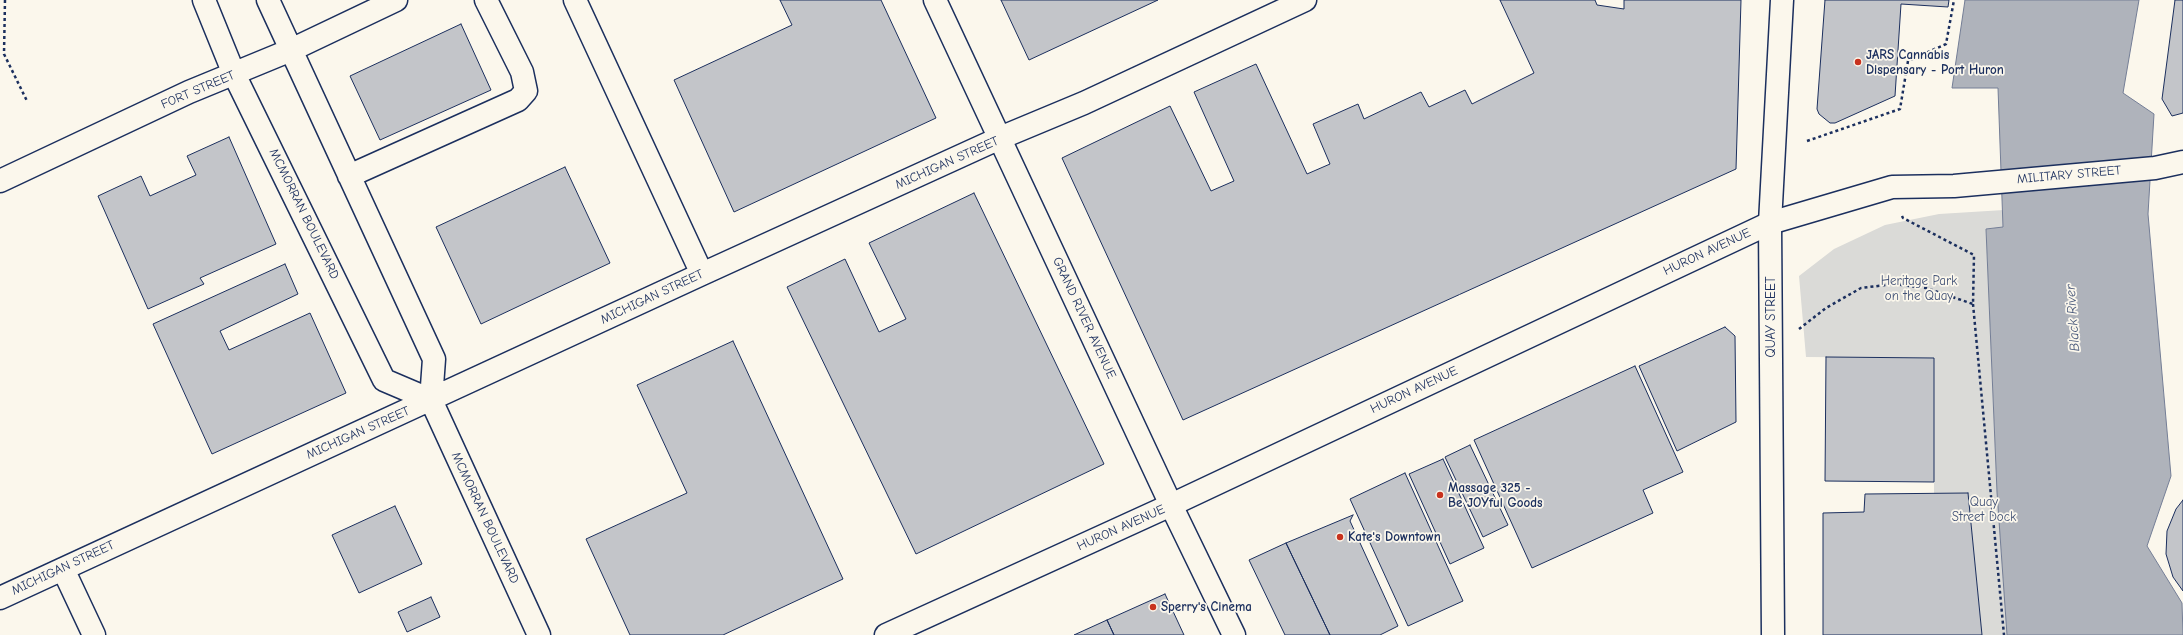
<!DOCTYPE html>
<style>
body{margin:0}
canvas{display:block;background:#fbf7ec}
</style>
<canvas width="2183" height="635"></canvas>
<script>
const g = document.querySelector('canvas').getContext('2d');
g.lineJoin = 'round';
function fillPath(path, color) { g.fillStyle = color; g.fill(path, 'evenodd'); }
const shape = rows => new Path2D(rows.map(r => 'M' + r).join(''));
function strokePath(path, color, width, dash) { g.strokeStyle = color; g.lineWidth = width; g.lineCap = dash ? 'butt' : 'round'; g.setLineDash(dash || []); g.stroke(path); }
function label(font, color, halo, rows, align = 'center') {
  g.font = font + ' "Comic Neue",sans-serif'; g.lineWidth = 3.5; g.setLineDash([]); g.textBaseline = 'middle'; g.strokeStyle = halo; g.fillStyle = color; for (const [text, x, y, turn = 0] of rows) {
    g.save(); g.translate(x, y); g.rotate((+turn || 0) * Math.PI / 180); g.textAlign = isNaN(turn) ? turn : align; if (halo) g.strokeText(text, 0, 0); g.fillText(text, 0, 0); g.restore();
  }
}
fillPath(shape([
 [2004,210,2003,228,1986,229,1997,492,2007,635,1982,635,1968,494,1934,494,1934,358,1806,357,1799,276,1834,249,1885,225,1939,214]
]), '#dadad7');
const water = shape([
 [1965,0,2139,0,2123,93,2154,114,2148,214,2171,476,2147,546,2182,603,2183,635,2007,635,1997,492,1986,229,2003,227,1998,88,1952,88,1965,0]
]);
fillPath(water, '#afb3bb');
strokePath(water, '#747e96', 1);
const building = shape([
 [780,0,881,0,936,118,734,212,674,80,792,25,780,0],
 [1001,0,1158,0,1029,60,1001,0],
 [1500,0,1595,0,1597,5,1624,9,1624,0,1741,0,1736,169,1183,420,1062,158,1170,106,1211,191,1234,181,1194,92,1256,64,1307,174,1330,164,1313,124,1358,104,1364,119,1421,92,1429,107,1465,90,1472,104,1534,73,1500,0],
 [1825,0,1949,0,1948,7,1901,4,1895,96,1835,123,1830,123,1819,114,1817,109,1825,0],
 [2175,0,2183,0,2183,113,2172,116,2162,99,2175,0],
 [461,24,491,90,380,140,350,76,461,24],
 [229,137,276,244,200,278,204,284,148,309,98,196,141,176,150,196,196,175,187,156,229,137],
 [565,167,610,263,481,324,436,227,565,167],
 [974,193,1104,464,916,554,787,287,845,259,879,332,906,319,869,243,974,193],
 [285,264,298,294,220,331,229,350,310,313,346,393,212,454,153,324,285,264],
 [1725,327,1735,336,1736,422,1677,451,1639,366,1725,327],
 [733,341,843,579,723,635,630,635,586,539,687,493,637,385,733,341],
 [1826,357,1934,358,1934,482,1825,481,1826,357],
 [1635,366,1683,472,1643,490,1653,513,1532,568,1474,440,1635,366],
 [1470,445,1508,525,1483,537,1445,457,1470,445],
 [1443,459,1484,548,1450,564,1409,474,1443,459],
 [1405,473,1463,601,1408,626,1350,499,1405,473],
 [1968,493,1982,635,1823,635,1823,513,1864,512,1865,494,1968,493],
 [2183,500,2183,591,2173,577,2166,554,2167,531,2176,509,2183,500],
 [395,506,422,564,359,593,332,535,395,506],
 [1353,515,1350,521,1398,626,1380,635,1330,635,1286,543,1353,515],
 [1286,543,1330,635,1285,635,1249,560,1286,543],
 [1165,594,1184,635,1114,635,1107,620,1165,594],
 [431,597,440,617,407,632,398,612,431,597],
 [1107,620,1114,635,1074,635,1107,620]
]);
fillPath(building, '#c3c5c9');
strokePath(building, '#1b2f5e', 1);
const minor = shape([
 [204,0,234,74,384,380,431,400],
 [268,0,434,359,431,400,539,635],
 [575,0,702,274],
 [935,0,1171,505,1234,635],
 [349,176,518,100,526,91,522,72,486,0],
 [0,181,189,92,291,50,396,0],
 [63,569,94,635],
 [0,598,702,274,1000,138,1084,103,1305,0],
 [1773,635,1770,223,1782,0]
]);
const major = shape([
 [886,635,1171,505,1770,223,1892,187,1954,186,2155,168,2183,162]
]);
strokePath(minor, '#1b2f5e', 25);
strokePath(major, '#1b2f5e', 25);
strokePath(shape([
 [5,0,4,54,27,101],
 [1807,141,1900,109,1908,61,1946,44,1954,0],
 [1973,304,2004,635],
 [1799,329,1826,308,1861,288,1894,284,1926,288,1973,304,1974,255,1903,218,1901,214]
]), '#1b2f5e', 2.5, [3, 3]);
strokePath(minor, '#fbf7ec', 22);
strokePath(major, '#fbf7ec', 22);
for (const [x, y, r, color] of [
 [1858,62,4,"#c8321e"],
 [1440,495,4,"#c8321e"],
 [1340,537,4,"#c8321e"],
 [1153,607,4,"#c8321e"]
]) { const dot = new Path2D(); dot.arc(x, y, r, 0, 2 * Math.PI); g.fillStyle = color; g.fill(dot); strokePath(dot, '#fbf7ec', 1.5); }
label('bold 13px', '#1b2f5e', '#fbf7ec', [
 ["JARS Cannabis",1866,55],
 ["Dispensary - Port Huron",1866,70],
 ["Massage 325 -",1448,488],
 ["Be JOYful Goods",1448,503],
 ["Kate's Downtown",1348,537],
 ["Sperry's Cinema",1161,607]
], 'left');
label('13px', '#1b2f5e', '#fbf7ec', [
 ["FORT STREET",198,90,-23],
 ["MICHIGAN STREET",947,163,-24],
 ["MILITARY STREET",2069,175,-5],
 ["MCMORRAN BOULEVARD",304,214,64],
 ["HURON AVENUE",1707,252,-25],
 ["MICHIGAN STREET",652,297,-25],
 ["QUAY STREET",1771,317,-90],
 ["GRAND RIVER AVENUE",1084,318,65],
 ["HURON AVENUE",1414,390,-25],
 ["MICHIGAN STREET",358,433,-24],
 ["MCMORRAN BOULEVARD",485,518,65],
 ["HURON AVENUE",1121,528,-24],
 ["MICHIGAN STREET",63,568,-25]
]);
label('13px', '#415176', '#fbf7ec', [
 ["Heritage Park",1919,281],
 ["on the Quay",1919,296],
 ["Quay",1984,502],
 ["Street Dock",1984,517]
]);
label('italic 14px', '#47577a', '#fbf7ec', [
 ["Black River",2073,318,-94]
]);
</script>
